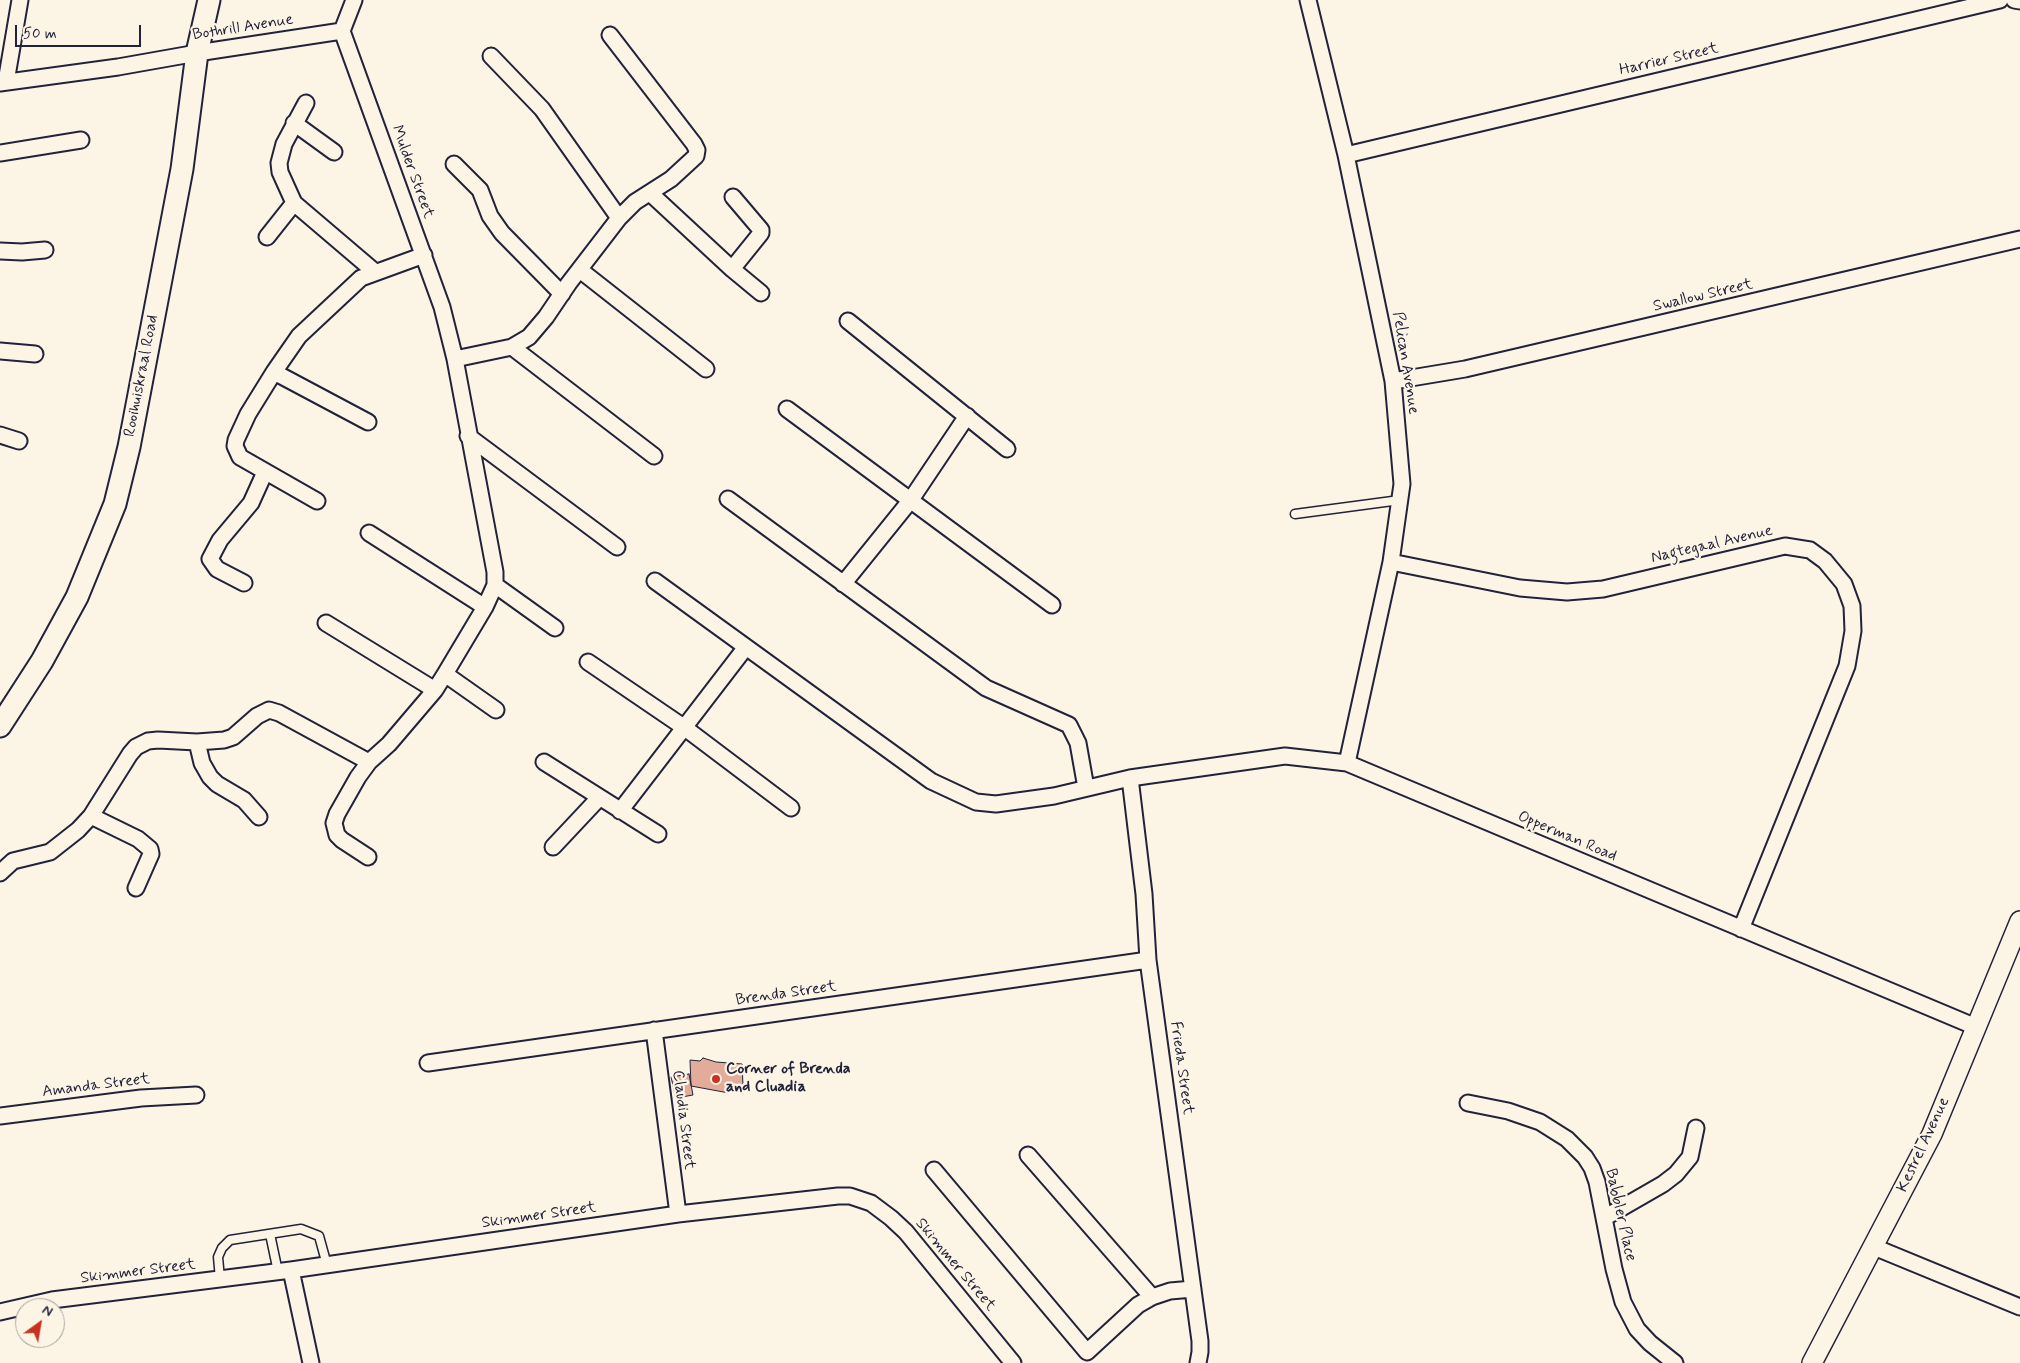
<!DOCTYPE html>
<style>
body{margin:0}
#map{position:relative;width:2020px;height:1363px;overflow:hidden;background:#fcf5e5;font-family:Mynerve,sans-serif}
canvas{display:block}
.north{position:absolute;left:15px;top:1298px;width:50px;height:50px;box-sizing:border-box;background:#fcf5e5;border:1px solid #a5a1a1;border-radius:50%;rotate:32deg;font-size:14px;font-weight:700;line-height:20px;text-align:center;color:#22223b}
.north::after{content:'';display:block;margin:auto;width:18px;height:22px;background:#c8321e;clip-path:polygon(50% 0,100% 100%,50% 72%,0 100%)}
.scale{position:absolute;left:15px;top:25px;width:126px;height:22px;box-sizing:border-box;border:2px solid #22223b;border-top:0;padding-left:6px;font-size:15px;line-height:18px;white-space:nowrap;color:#22223b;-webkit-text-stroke:4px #fcf5e5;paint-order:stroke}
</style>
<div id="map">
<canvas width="2020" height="1363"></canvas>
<div class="north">N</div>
<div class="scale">50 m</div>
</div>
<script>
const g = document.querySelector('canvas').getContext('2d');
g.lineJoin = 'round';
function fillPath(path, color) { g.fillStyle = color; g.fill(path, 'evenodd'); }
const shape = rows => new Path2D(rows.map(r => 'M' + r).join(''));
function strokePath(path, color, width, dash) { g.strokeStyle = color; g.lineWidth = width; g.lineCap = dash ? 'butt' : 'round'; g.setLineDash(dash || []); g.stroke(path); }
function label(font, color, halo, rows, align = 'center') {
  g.font = font + ' Mynerve,sans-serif'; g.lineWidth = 4.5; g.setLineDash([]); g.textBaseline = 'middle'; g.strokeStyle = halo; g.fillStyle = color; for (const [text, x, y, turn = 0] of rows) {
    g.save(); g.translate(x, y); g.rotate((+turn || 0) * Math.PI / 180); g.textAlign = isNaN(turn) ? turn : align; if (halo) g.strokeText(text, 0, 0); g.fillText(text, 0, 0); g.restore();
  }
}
const building = shape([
 [703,1058,716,1062,742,1064,743,1085,734,1087,729,1093,691,1086,690,1060,700,1061,703,1058],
 [689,1074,693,1095,676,1098,671,1077,689,1074]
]);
fillPath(building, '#e3ac9a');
strokePath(building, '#22223b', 1);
const service = shape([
 [1295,514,1400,500],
 [270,1234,278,1272],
 [220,1279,218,1257,222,1248,230,1240,301,1229,319,1236,327,1265]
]);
const minor = shape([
 [354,0,342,31,442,307,455,359,495,572,495,585,485,607,445,674,435,690,389,744,369,762,358,777,337,814,334,823,337,835,342,840,368,857],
 [1308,0,1346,155,1393,381,1402,484,1391,562,1347,763],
 [2014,0,2020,1],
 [491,56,542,109,619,218],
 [6,82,20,0],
 [0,83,118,67,197,53,342,31],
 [306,103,284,144,279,163,280,172,294,203,375,272],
 [294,123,334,152],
 [0,153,81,140],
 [1346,155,2000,0],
 [454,164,480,190,490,216,502,233,562,294],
 [650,193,732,269,761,293],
 [267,237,294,203],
 [0,251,22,252,45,250],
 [732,269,761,233,761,230,733,197],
 [580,270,706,369],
 [848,321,1007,449],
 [512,347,654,456],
 [0,351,35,354],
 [455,359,512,347,529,337,546,317,569,283,619,218,635,202,671,179,696,156,697,150,694,144,610,35],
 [274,372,368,422],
 [1393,381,1465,369,2020,239],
 [787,409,1052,605],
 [0,435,19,441],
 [468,436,617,547],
 [728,499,986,688,1069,725,1078,743,1086,788],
 [317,501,240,457,235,446,236,440,248,414,274,372,299,336,361,278,424,255],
 [369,533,485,607],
 [1391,562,1520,588,1567,592,1603,589,1785,546,1810,550,1825,561,1844,584,1852,606,1853,631,1847,666,1741,929],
 [655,581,931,781,976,802,996,804,1054,796,1130,778,1285,756,1347,763,1976,1027],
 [244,583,217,569,210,559,220,540,251,503,265,472],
 [843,584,910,501,967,416],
 [495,585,555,628],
 [326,623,435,690],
 [588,662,685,728,791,808],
 [445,674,496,710],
 [197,742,202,763,210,777,217,784,244,800,259,817],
 [544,762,658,834],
 [1130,778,1144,894,1148,960,1200,1341,1200,1352,1198,1363],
 [620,811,746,647],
 [91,816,138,839,150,849,151,854,136,888],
 [553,847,599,798],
 [0,873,13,861,50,852,78,830,91,816,130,754,136,747,148,741,158,740,197,742,224,740,233,737,257,716,269,710,279,713,369,762],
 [654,1030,678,1214],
 [428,1063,1148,960],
 [1468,1103,1508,1111,1540,1122,1567,1139,1585,1157,1592,1168,1597,1182,1614,1269,1623,1302,1637,1329,1650,1343,1675,1363],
 [0,1116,141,1098,196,1095],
 [1028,1155,1152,1297],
 [934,1170,1087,1352,1138,1305,1152,1297,1170,1291,1193,1289],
 [1604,1218,1663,1184,1676,1174,1690,1157,1696,1128],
 [1874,1247,2020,1307],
 [291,1270,311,1363],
 [0,1312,52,1300,291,1270,678,1214,838,1196,850,1196,871,1203,891,1218,906,1232,1013,1363]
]);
const tertiary = shape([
 [1812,1363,1932,1134,2020,921]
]);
const secondary = shape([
 [0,726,42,661,77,597,115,504,129,447,182,169,197,53,209,0]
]);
strokePath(service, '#22223b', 11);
strokePath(minor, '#22223b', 19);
strokePath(tertiary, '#22223b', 22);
strokePath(secondary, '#22223b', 25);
strokePath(service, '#fcf5e5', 8);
strokePath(minor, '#fcf5e5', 15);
strokePath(tertiary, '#fcf5e5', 19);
strokePath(secondary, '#fcf5e5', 21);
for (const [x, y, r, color] of [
 [716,1079,5,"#c8321e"]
]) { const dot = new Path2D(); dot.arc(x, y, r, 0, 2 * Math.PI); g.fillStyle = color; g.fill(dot); strokePath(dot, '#fcf5e5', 2); }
label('16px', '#22223b', '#fcf5e5', [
 ["Bothrill Avenue",243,28,-9],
 ["Harrier Street",1669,60,-13],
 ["Mulder Street",412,172,70],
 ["Swallow Street",1703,296,-13],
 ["Pelican Avenue",1405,363,81],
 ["Rooihuiskraal Road",142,376,-79],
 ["Nagtegaal Avenue",1712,545,-13],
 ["Opperman Road",1567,837,23],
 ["Brenda Street",786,994,-8],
 ["Frieda Street",1181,1068,82],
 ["Amanda Street",96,1086,-7],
 ["Claudia Street",683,1120,83],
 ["Kestrel Avenue",1924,1145,-65],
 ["Babbler Place",1620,1215,77],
 ["Skimmer Street",539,1216,-8],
 ["Skimmer Street",955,1265,50],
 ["Skimmer Street",138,1272,-7]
]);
label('bold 16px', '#22223b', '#fcf5e5', [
 ["Corner of Brenda",726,1070],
 ["and Cluadia",726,1088]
], 'left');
</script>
